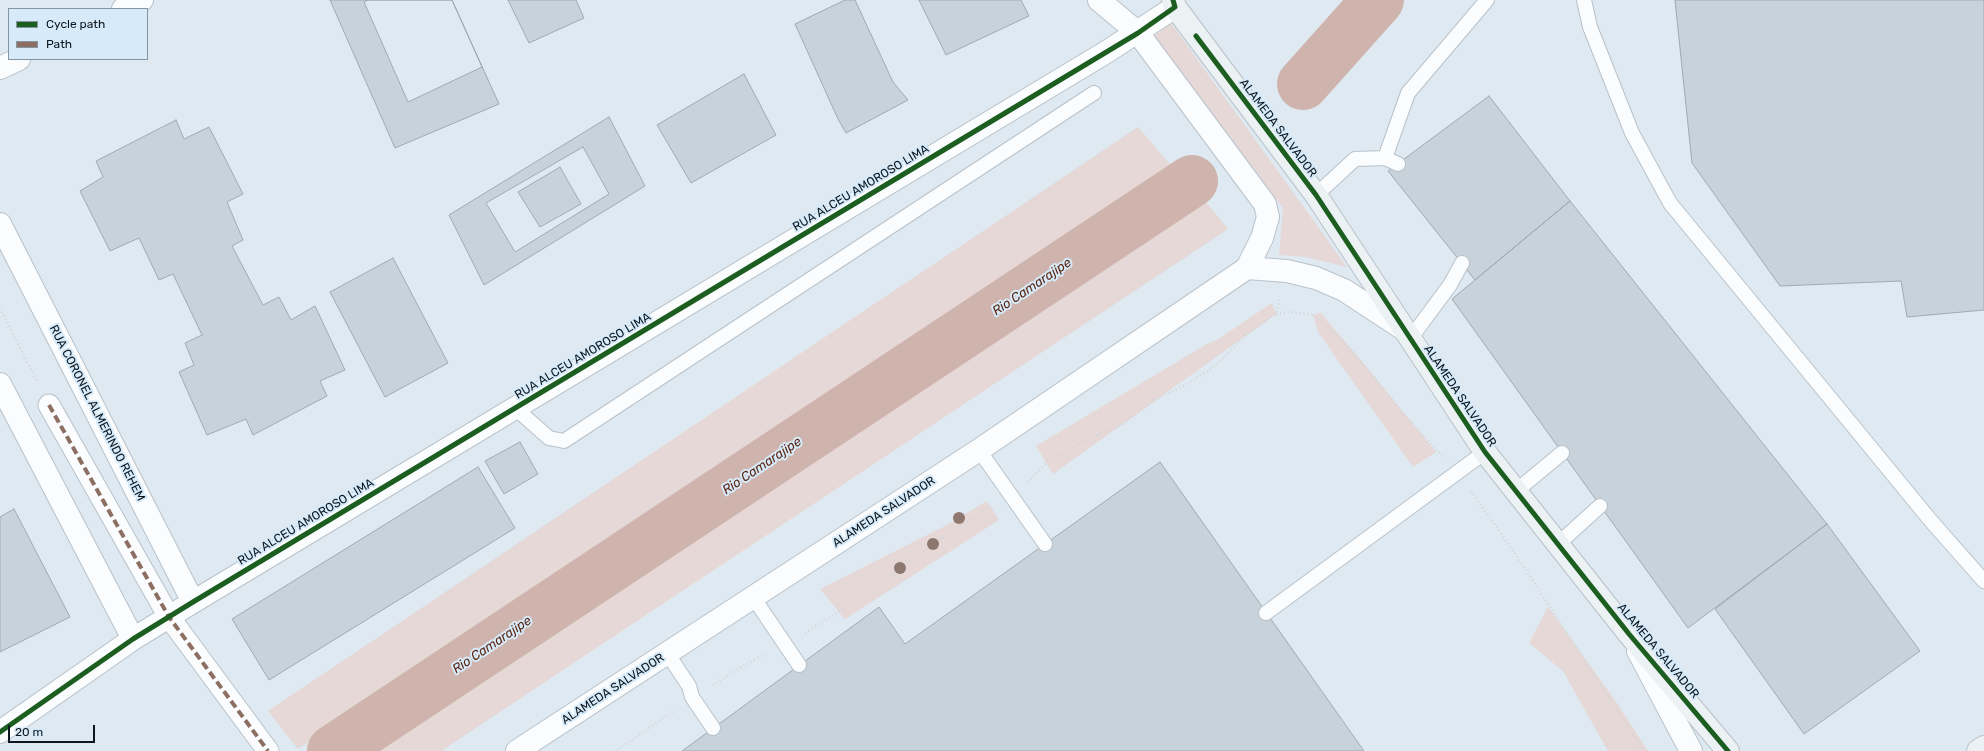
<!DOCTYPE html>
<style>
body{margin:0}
#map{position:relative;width:1984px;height:751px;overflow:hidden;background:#dfe9f1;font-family:Rubik,sans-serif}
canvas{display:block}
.legend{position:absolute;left:8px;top:8px;width:140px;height:52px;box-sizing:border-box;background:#d7eaf9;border:1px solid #8595a1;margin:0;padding:5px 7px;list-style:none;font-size:12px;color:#0b161e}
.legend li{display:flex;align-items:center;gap:8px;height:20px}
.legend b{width:20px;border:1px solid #8595a1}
.scale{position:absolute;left:8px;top:725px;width:87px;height:18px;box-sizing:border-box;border:2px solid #0b161e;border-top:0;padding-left:5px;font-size:12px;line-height:14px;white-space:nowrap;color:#0b161e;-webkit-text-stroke:3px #d7eaf9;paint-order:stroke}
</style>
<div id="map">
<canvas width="1984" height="751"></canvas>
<ul class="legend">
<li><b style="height:5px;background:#1b5e20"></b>Cycle path</li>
<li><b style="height:5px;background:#8d6e63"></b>Path</li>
</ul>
<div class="scale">20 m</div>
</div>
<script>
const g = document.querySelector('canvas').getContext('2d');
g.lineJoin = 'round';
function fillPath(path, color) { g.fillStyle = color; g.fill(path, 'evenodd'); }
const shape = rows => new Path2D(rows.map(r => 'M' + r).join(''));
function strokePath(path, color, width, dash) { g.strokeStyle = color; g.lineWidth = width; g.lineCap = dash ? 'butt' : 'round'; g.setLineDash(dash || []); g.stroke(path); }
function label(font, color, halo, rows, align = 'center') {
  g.font = font + ' Rubik,sans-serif'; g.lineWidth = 4; g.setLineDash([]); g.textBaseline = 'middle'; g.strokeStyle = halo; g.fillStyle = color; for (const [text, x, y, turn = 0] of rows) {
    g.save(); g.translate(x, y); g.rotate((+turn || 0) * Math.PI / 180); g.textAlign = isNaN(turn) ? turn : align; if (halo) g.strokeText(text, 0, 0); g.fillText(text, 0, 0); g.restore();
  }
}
fillPath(shape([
 [1171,23,1347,267,1306,257,1279,255,1283,208,1154,36],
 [1138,127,1176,171,298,749,268,711],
 [1202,197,1228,229,441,751,367,751],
 [1272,303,1276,314,1053,474,1036,446,1207,344,1217,340],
 [1321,313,1363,363,1436,452,1413,467,1318,332,1313,315],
 [987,501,999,520,845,619,820,589,945,526],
 [1548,607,1617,703,1648,751,1608,751,1563,671,1529,643]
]), '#e5d8d6');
strokePath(shape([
 [1303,84,1378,0],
 [333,751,1192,181]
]), '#ceb4ac', 52);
const building = shape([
 [330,0,452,0,499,104,395,148,330,0],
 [368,0,452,0,482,67,408,102,364,2,368,0],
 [508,0,576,0,584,18,529,43,508,0],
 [845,0,855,0,893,82,908,100,846,133,838,119,795,24,845,0],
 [919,0,1021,0,1029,16,946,55,919,0],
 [1675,0,1984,0,1984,310,1907,317,1901,281,1780,286,1692,163,1675,0],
 [744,74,776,135,691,183,657,125,744,74],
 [1489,96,1570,201,1475,280,1388,171,1489,96],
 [609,117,645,186,484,285,449,215,609,117],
 [176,120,184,139,209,127,243,194,227,202,243,240,232,246,263,305,279,297,291,320,315,306,345,370,320,381,327,396,253,435,246,419,207,435,179,372,194,365,185,343,202,335,173,274,159,280,139,238,110,251,80,191,103,177,96,161,176,120],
 [583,147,609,194,515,252,486,203,583,147],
 [560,167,581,204,540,227,518,192,560,167],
 [1570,201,1827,524,1688,628,1452,299,1570,201],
 [393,258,448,363,385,397,330,292,393,258],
 [520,442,538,474,504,494,485,461,520,442],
 [1160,462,1364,751,682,751,879,607,905,644,1160,462],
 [478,467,515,528,269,680,232,619,478,467],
 [14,509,70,617,0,652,0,517,14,509],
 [1827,524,1920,651,1804,734,1715,609,1827,524]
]);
fillPath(building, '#c8d2da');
strokePath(building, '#9fa9b1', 1);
const service = shape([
 [1584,0,1590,27,1632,133,1670,203,1931,521,1984,581],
 [1385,158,1408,93,1487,0],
 [1316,195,1355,159,1385,158,1398,164],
 [1410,339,1450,285,1462,263],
 [515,408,549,438,564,441,1094,93],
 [979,450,1045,544],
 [1516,491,1562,453],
 [1558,544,1600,506],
 [753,597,799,665],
 [1266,613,1485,452],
 [667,653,689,686,692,697,713,728]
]);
const pedestrian = shape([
 [49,405,169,617,268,751]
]);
const minor = shape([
 [0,224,193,602],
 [0,384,133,639],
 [0,732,133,639,193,602,1108,51,1175,7]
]);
const tertiary = shape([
 [123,9,142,0],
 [0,68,19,59],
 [1247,268,1287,271,1316,278,1344,290,1402,328],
 [1638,651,1691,751],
 [517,751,979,450,1247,268,1262,238,1268,217,1265,204,1138,33,1099,0]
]);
const secondary = shape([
 [1173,0,1175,7,1316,195,1485,452,1629,634,1728,751],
 [1978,751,1984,747]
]);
strokePath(service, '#b8c2ca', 16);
strokePath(pedestrian, '#b8c2ca', 23);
strokePath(minor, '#b8c2ca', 24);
strokePath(tertiary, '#b8c2ca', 24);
strokePath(secondary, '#b8c2ca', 24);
strokePath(shape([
 [0,308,38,383],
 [1276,314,1289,312,1313,315,1349,347,1409,420,1442,456],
 [1028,482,1047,462,1091,437,1123,424,1155,400,1189,383,1216,365,1245,336,1276,314,1280,297],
 [1471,491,1518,558,1644,751],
 [805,633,846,607,933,544,992,505],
 [713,685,738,669,765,654],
 [616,751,675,710]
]), '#d2d5d8', 2.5, [1, 3]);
strokePath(service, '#fafcfd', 14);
strokePath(pedestrian, '#fafcfd', 21);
strokePath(minor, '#fafcfd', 22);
strokePath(tertiary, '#fafcfd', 22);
strokePath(secondary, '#ecf1f4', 22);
strokePath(shape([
 [49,405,169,617,268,751]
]), '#8d6e63', 4, [8, 4]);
strokePath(shape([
 [1196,36,1316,195,1485,452,1629,634,1728,751],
 [0,732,133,639,193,602,1138,33,1175,7,1173,0]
]), '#1b5e20', 5);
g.fillStyle = '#8e776e';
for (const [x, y] of [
 [959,518],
 [933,544],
 [900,568]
]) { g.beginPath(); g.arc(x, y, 6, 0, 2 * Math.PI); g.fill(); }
label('12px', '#0b161e', '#d7eaf9', [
 ["ALAMEDA SALVADOR",1278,128,53],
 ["RUA ALCEU AMOROSO LIMA",861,188,-31],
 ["RUA ALCEU AMOROSO LIMA",583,356,-31],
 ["ALAMEDA SALVADOR",1460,396,56],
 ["RUA CORONEL ALMERINDO REHEM",97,413,63],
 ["ALAMEDA SALVADOR",884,512,-33],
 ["RUA ALCEU AMOROSO LIMA",306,522,-31],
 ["ALAMEDA SALVADOR",1658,651,50],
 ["ALAMEDA SALVADOR",613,689,-33]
]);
label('italic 13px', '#5b2711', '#d7eaf9', [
 ["Rio Camarajipe",1032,287,-34],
 ["Rio Camarajipe",762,466,-34],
 ["Rio Camarajipe",492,645,-34]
]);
</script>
